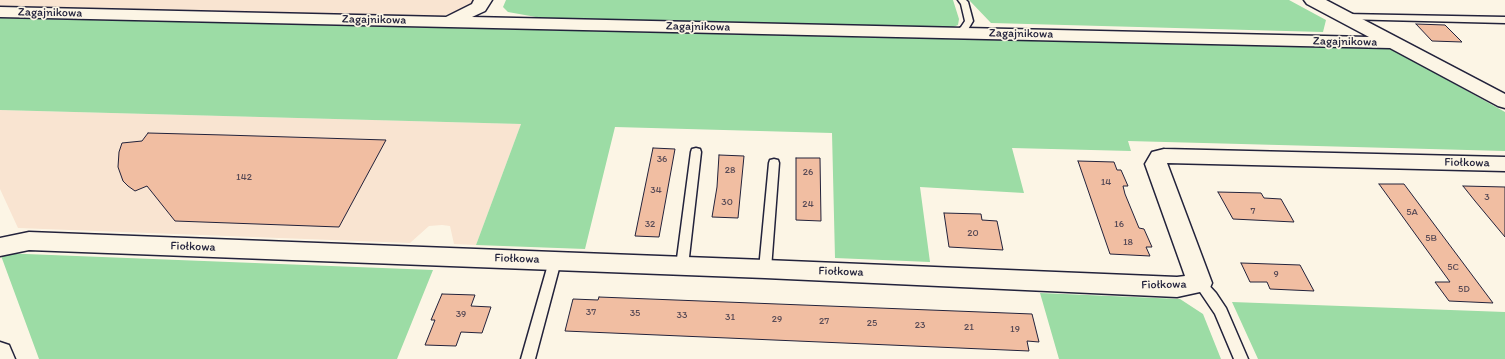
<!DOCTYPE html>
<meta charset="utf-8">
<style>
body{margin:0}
canvas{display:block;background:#fcf5e5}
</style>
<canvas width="1505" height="359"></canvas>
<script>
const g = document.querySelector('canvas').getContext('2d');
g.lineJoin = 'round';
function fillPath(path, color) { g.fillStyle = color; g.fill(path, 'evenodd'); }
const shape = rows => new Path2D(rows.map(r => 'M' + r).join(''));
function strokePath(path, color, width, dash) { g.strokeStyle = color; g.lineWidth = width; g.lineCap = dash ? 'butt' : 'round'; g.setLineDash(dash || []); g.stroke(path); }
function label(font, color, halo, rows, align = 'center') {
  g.font = font + ' Itim,sans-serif'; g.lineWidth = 3.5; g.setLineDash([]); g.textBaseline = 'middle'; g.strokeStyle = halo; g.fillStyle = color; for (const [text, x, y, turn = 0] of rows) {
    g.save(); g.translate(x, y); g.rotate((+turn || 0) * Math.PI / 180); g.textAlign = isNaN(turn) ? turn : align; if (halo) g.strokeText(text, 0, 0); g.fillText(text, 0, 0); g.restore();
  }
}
fillPath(shape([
 [0,0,474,0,471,5,441,17,0,6],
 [0,110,521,124,476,245,454,244,450,226,442,225,429,226,410,243,18,228,0,189]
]), '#f9e4d1');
fillPath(shape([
 [506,0,953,0,959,19,958,25,951,28,547,19,508,12,503,7],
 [969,0,1289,0,1326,20,1323,32,991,23],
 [0,18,1392,49,1505,112,1505,151,1128,141,1131,151,1012,148,1024,193,920,187,930,262,835,258,832,133,615,127,585,249,476,245,521,124,0,110],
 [0,253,433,270,397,359,39,359],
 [1040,293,1180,299,1203,314,1221,359,1059,359],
 [1232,302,1505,312,1505,359,1258,359]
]), '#9cdca5');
const building = shape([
 [1416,24,1445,25,1462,42,1432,41,1416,24],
 [148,133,224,135,386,140,339,227,175,221,147,186,135,191,128,186,123,181,118,167,119,152,122,143,142,141,148,133],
 [653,148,675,149,659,237,635,236,653,148],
 [719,155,744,156,738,218,712,217,717,187,719,155],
 [796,158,820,158,821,221,796,220,796,158],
 [1078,161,1114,162,1117,170,1121,170,1128,186,1123,186,1125,194,1139,228,1144,229,1152,247,1146,247,1150,256,1110,254,1078,161],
 [1379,184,1404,184,1493,303,1449,301,1435,282,1450,282,1379,184],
 [1463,186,1505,187,1505,237,1475,201,1463,186],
 [1218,192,1261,193,1264,198,1281,199,1294,222,1233,219,1218,192],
 [944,213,981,214,982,220,997,221,1003,250,949,247,944,213],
 [1241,263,1300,265,1314,291,1270,289,1267,282,1250,282,1241,263],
 [442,294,475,295,471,306,491,307,482,333,461,332,456,346,425,345,435,320,431,320,442,294],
 [599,297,1032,314,1039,342,1027,341,1029,351,565,331,573,299,598,300,599,297]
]);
fillPath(building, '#f1bea2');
strokePath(building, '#22223b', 1);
const service = shape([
 [958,0,966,0,968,2,973,21,967,31,958,36,954,33,961,27,965,21,961,4,958,0],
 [1345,14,1505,17,1505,23,1342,19,1341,17,1342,15,1345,14],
 [696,148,700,149,701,152,688,266,686,269,682,271,678,269,676,266,691,152,692,149,696,148],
 [774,159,778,160,779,163,771,269,769,272,765,274,761,272,759,269,769,163,770,160,774,159],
 [555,256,559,258,561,261,535,359,521,359,549,261,551,258,555,256],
 [1200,278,1204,280,1216,293,1226,308,1248,359,1234,359,1215,314,1194,283,1196,280,1200,278]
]);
const minor = shape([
 [474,0,492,0,485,11,472,17,1369,37,1307,4,1304,0,1326,0,1505,94,1505,108,1498,106,1390,48,0,17,0,7,446,17,472,4,474,0],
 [1164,149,1505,157,1505,171,1167,163,1212,283,1209,290,1177,297,765,278,29,250,0,256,0,238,29,232,765,260,1177,277,1185,276,1145,164,1152,152,1164,149]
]);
const tertiary = shape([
 [0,342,9,345,15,359,0,359,0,342]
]);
strokePath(service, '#22223b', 3);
strokePath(minor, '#22223b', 3);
strokePath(tertiary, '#22223b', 3);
fillPath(service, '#fcf5e5');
fillPath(minor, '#fcf5e5');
fillPath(tertiary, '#fcf5e5');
label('10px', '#564955', null, [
 ["36",662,159],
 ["28",730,170],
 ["26",808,172],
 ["142",244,177],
 ["14",1106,182],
 ["34",656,190],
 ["3",1487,197],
 ["30",727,202],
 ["24",808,204],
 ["7",1253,211],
 ["5A",1412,212],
 ["32",650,224],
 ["16",1119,224],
 ["20",973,233],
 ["5B",1431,238],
 ["18",1128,242],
 ["5C",1453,267],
 ["9",1276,274],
 ["5D",1464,289],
 ["37",591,312],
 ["35",635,313],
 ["39",461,314],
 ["33",682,315],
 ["31",730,317],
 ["29",777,319],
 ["27",824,321],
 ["25",872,323],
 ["23",920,325],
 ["21",969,327],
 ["19",1015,329]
]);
label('12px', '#22223b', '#fcf5e5', [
 ["Zagajnikowa",50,13,1],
 ["Zagajnikowa",374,20,1],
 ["Zagajnikowa",698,27,1],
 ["Zagajnikowa",1021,34,1],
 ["Zagajnikowa",1345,42,1],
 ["Fiołkowa",1467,163,1],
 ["Fiołkowa",193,247,2],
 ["Fiołkowa",517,259,2],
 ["Fiołkowa",841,272,2],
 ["Fiołkowa",1164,285,-1]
]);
</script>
